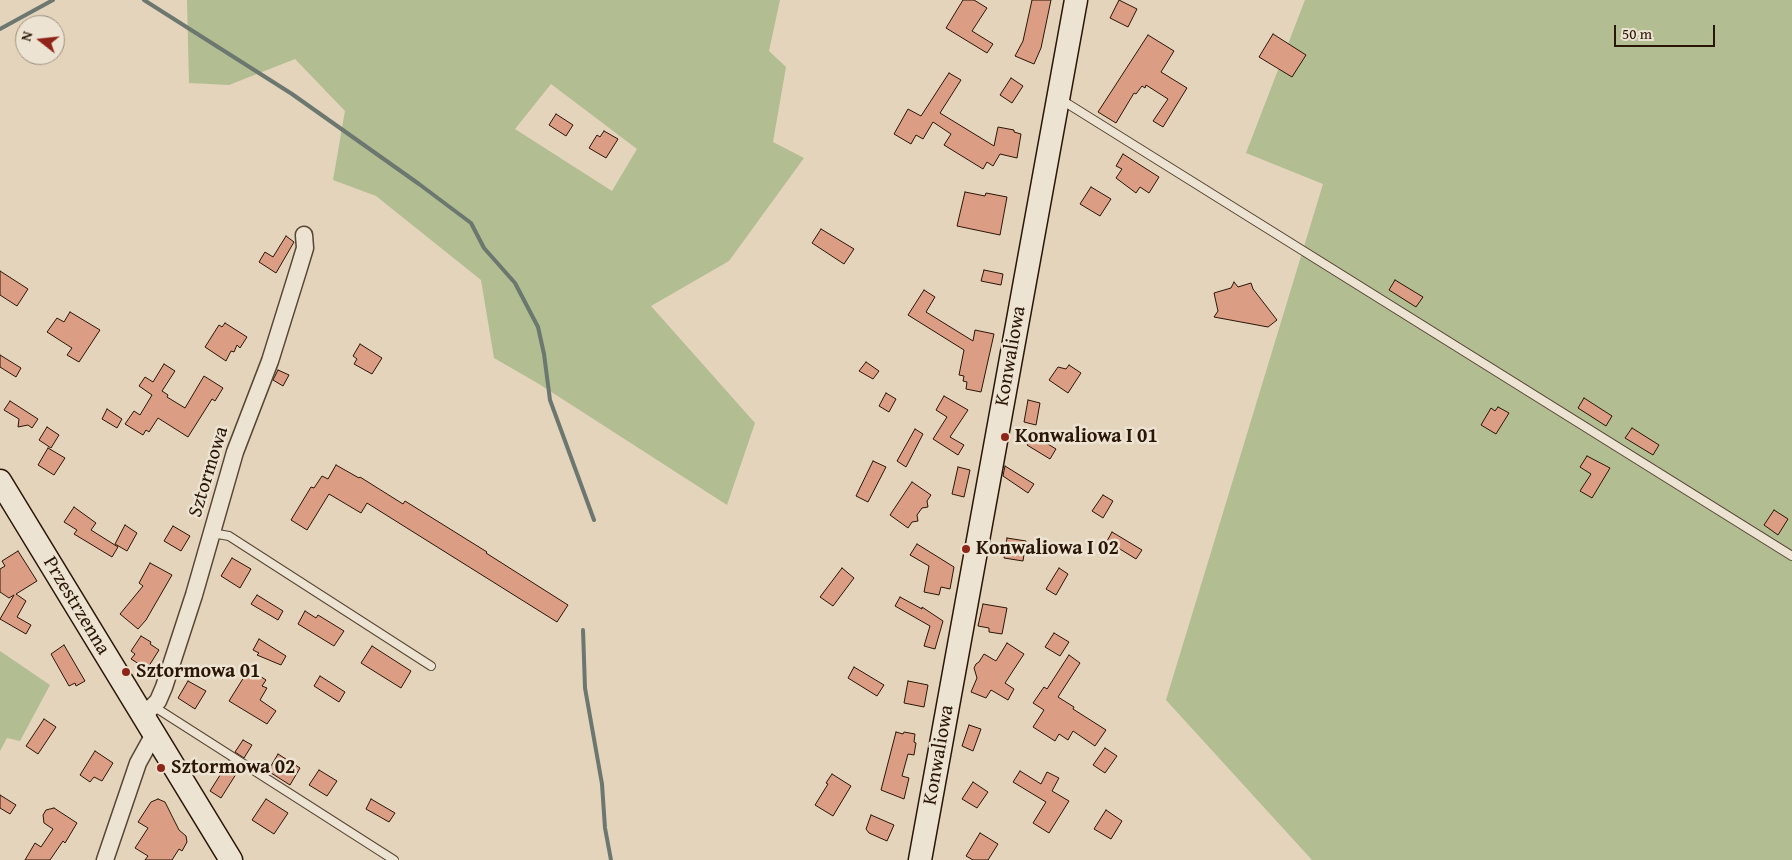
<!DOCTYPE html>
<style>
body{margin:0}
#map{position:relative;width:1792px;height:860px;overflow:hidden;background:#e4d4bc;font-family:"Gentium Book Plus",serif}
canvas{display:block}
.north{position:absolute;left:15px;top:15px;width:50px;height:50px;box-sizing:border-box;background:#ede3d3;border:1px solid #9f9181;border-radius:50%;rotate:286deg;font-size:14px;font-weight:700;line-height:20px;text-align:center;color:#2a1605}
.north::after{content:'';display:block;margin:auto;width:18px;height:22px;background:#8f2418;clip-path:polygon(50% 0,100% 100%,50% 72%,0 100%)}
.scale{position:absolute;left:1614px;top:25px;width:101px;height:22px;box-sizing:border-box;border:2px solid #2a1605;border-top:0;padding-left:6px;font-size:15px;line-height:18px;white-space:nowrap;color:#2a1605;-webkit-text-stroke:4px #ede3d3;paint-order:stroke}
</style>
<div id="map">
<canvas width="1792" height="860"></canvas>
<div class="north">N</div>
<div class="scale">50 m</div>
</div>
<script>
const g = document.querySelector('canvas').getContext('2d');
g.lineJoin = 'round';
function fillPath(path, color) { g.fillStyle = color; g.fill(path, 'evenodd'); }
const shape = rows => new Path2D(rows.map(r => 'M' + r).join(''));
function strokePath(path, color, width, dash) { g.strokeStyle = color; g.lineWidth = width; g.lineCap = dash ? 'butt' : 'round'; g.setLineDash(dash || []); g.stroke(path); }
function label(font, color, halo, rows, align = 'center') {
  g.font = font + ' "Gentium Book Plus",serif'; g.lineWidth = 5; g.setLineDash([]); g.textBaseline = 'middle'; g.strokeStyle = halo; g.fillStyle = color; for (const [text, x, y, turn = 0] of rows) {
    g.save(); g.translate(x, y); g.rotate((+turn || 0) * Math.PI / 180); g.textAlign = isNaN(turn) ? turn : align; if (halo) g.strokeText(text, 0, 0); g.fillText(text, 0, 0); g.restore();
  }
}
fillPath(shape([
 [187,0,780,0,769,51,786,67,773,142,804,158,729,261,651,306,755,423,727,505,539,384,494,358,481,280,376,196,333,180,345,111,295,59,229,85,189,83],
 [551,84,637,149,612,191,515,129],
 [1305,0,1792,0,1792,860,1312,860,1166,700,1323,184,1246,153],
 [0,651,50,685,20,741,7,738,0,751]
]), '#b2bd92');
strokePath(shape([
 [144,0,292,94,419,184,471,223,484,248,515,283,538,327,544,354,550,400,594,520],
 [0,29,53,0],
 [583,630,585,688,602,784,605,828,611,860]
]), '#6b776f', 4);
const building = shape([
 [963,0,974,0,987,8,972,31,993,44,987,53,946,28,963,0],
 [1032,0,1051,0,1041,48,1034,64,1015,56,1023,41,1032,0],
 [1119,0,1137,9,1128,27,1110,18,1119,0],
 [1273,34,1306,55,1292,77,1259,57,1273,34],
 [1148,35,1174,51,1161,72,1187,88,1163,127,1153,121,1168,99,1146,85,1145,88,1142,86,1136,94,1134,93,1116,123,1098,112,1148,35],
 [949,73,961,80,940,113,994,146,998,127,1014,130,1014,132,1021,134,1017,158,1000,154,993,166,987,162,983,169,944,145,951,134,933,122,923,139,916,135,911,144,894,134,908,109,921,116,949,73],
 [1011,78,1023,86,1012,103,1000,95,1011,78],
 [556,114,573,125,566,136,549,125,556,114],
 [604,131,618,139,606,158,589,148,597,135,600,137,604,131],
 [1123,154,1159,177,1149,193,1140,187,1136,193,1116,178,1122,169,1116,166,1123,154],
 [1091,187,1111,199,1100,216,1080,204,1091,187],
 [965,192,985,196,986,193,1007,197,1000,235,957,226,965,192],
 [821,229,854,249,844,264,812,243,821,229],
 [286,236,294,242,276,273,259,262,265,252,273,257,286,236],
 [984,270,1003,274,1001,285,981,281,984,270],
 [0,271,28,289,17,306,0,295,0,271],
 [1395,280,1423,297,1416,307,1389,290,1395,280],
 [1234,282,1238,287,1251,283,1253,289,1277,320,1268,327,1214,317,1218,311,1214,293,1231,288,1234,282],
 [924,290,935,297,926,312,973,341,975,330,994,334,981,392,966,389,967,382,963,381,964,376,959,375,964,350,908,315,924,290],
 [70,312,100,330,79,362,67,355,72,348,47,332,57,318,64,322,70,312],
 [225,323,247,337,240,348,237,345,234,352,231,351,226,361,205,347,219,325,222,327,225,323],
 [360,344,382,358,372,374,354,364,357,359,353,356,360,344],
 [0,355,21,368,16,377,0,367,0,355],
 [866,362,879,371,873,379,859,371,866,362],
 [164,364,175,371,162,391,168,395,167,397,185,408,204,376,223,388,215,401,212,399,188,437,158,418,149,432,146,430,143,435,125,424,134,411,140,415,152,395,139,386,145,377,153,382,164,364],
 [1069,365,1081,373,1068,393,1049,380,1058,367,1066,369,1069,365],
 [278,370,289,375,283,386,273,380,278,370],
 [886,393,896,399,889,412,879,406,886,393],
 [944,396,968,410,950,437,964,445,958,455,933,439,947,417,936,410,944,396],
 [1584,398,1612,416,1606,426,1578,408,1584,398],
 [1028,400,1040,403,1036,425,1024,422,1028,400],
 [10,401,38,419,32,428,28,425,18,427,19,419,4,410,10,401],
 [1498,407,1509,413,1496,434,1481,425,1491,408,1495,411,1498,407],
 [107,409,122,419,117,428,102,419,107,409],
 [47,427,59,435,51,448,39,440,47,427],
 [1632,428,1659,445,1653,455,1625,438,1632,428],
 [915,429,923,434,906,467,897,461,915,429],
 [1033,435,1056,449,1050,459,1027,445,1033,435],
 [48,448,65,458,54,475,38,465,48,448],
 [1587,456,1610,468,1592,498,1580,491,1591,474,1580,467,1587,456],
 [873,461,886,467,868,502,856,496,873,461],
 [336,465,359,478,360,477,403,504,405,501,487,552,486,553,568,605,557,622,367,503,361,513,329,494,307,530,291,520,311,487,314,488,322,476,328,479,336,465],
 [1005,466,1034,484,1028,493,1003,476,1005,466],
 [958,467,970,470,964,497,952,494,958,467],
 [912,482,931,495,927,501,928,507,922,508,917,515,918,521,912,522,908,528,890,515,912,482],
 [1103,495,1113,501,1103,518,1092,511,1103,495],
 [74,507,96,523,91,530,118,547,112,557,74,534,77,530,64,522,74,507],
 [1774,510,1788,519,1778,535,1764,525,1774,510],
 [125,525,137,533,127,551,115,544,125,525],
 [173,526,190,536,181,551,164,541,173,526],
 [1112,532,1142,550,1136,559,1107,541,1112,532],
 [1007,538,1026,541,1023,561,1004,558,1007,538],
 [917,544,954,567,950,589,941,587,939,595,924,592,929,566,910,555,917,544],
 [18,551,37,581,16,594,26,601,17,617,31,625,26,634,0,619,14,595,9,598,0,592,0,569,5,566,2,561,18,551],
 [232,558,251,569,240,588,221,576,232,558],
 [150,563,172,575,146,620,138,629,120,614,143,586,139,583,150,563],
 [842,568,854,578,833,606,820,597,842,568],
 [1059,568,1068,574,1056,595,1046,589,1059,568],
 [257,595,283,611,278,620,251,604,257,595],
 [900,597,922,609,922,607,943,621,935,649,924,646,930,626,895,606,900,597],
 [983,604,1007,608,1002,634,989,632,989,628,978,626,983,604],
 [305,611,316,618,318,615,344,631,334,646,298,624,305,611],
 [1054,633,1069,642,1060,656,1045,647,1054,633],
 [141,636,151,642,150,644,159,650,147,669,131,659,135,654,131,651,141,636],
 [259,639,286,656,281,665,257,655,259,653,253,650,259,639],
 [1007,643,1024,654,1005,683,1014,689,1008,700,991,690,986,698,971,692,977,678,974,668,976,664,979,662,984,654,996,661,1007,643],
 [64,645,85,681,76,686,75,683,69,686,51,654,64,645],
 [372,646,411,671,401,688,361,663,372,646],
 [1069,655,1080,663,1058,697,1074,707,1073,709,1106,730,1095,746,1073,731,1068,740,1059,734,1055,741,1033,727,1044,710,1033,703,1044,687,1047,689,1069,655],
 [854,667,884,685,877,696,848,678,854,667],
 [249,669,266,680,262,686,267,688,260,700,276,711,267,724,229,701,249,669],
 [320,676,345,692,339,702,314,686,320,676],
 [188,681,206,691,195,709,178,698,188,681],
 [908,681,928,685,924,707,904,703,908,681],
 [44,719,56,727,38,754,26,746,44,719],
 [969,725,981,729,973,751,962,746,969,725],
 [896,732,903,734,904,732,915,734,914,742,916,743,914,755,908,754,902,776,909,778,904,799,881,790,896,732],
 [243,740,252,745,244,758,235,752,243,740],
 [1105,748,1117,756,1105,773,1093,765,1105,748],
 [95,751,113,763,102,781,94,777,90,782,80,775,95,751],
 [278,754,300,768,290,785,268,771,278,754],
 [229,761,238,767,236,771,238,771,221,798,210,791,229,761],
 [319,770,337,781,327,796,309,785,319,770],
 [1020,771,1041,784,1047,772,1059,778,1052,791,1069,801,1049,833,1033,823,1046,802,1013,782,1020,771],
 [832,774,851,786,833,816,815,805,828,784,826,783,832,774],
 [973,782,988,792,977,808,962,799,973,782],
 [0,795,16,805,10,814,0,808,0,795],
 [158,799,165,802,179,830,186,836,187,842,182,851,179,849,172,860,145,860,148,856,135,848,148,828,138,822,151,802,158,799],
 [266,799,288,813,274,834,252,820,266,799],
 [371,799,395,813,389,822,366,809,371,799],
 [54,808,77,823,65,843,63,841,50,860,25,860,35,843,41,847,53,829,44,823,43,815,46,810,54,808],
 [1106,810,1122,821,1111,839,1094,829,1106,810],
 [871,815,894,825,887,841,869,833,866,829,871,815],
 [980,833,998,844,988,860,973,860,966,856,980,833]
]);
fillPath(building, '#dc9d85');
strokePath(building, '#2a1605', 1);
const lane = shape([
 [1060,99,1792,556],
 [212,533,229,536,431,666],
 [153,706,394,860]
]);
const street = shape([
 [143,716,158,701,164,687,194,595,235,452,270,361,298,271,305,248,304,235],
 [105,860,138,763,154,734]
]);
const secondary = shape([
 [0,481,231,860],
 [920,860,1076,0]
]);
strokePath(lane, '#584633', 10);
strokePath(street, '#584633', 19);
strokePath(secondary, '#2a1605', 25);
strokePath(lane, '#ede3d3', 8);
strokePath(street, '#ede3d3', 16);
strokePath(secondary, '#ede3d3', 22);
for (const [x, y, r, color] of [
 [1005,437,5,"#8f2418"],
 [966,549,5,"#8f2418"],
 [126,672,5,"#8f2418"],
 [161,768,5,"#8f2418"]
]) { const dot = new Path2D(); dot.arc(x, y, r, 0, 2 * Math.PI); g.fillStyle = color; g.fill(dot); strokePath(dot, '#ede3d3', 2); }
label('20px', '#2a1605', '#ede3d3', [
 ["Konwaliowa",1011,356,-80],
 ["Sztormowa",209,472,-73],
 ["Przestrzenna",76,606,59],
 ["Konwaliowa",939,755,-80]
]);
label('bold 20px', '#2a1605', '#ede3d3', [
 ["Konwaliowa I 01",1015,437],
 ["Konwaliowa I 02",976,549],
 ["Sztormowa 01",136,672],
 ["Sztormowa 02",171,768]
], 'left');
</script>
